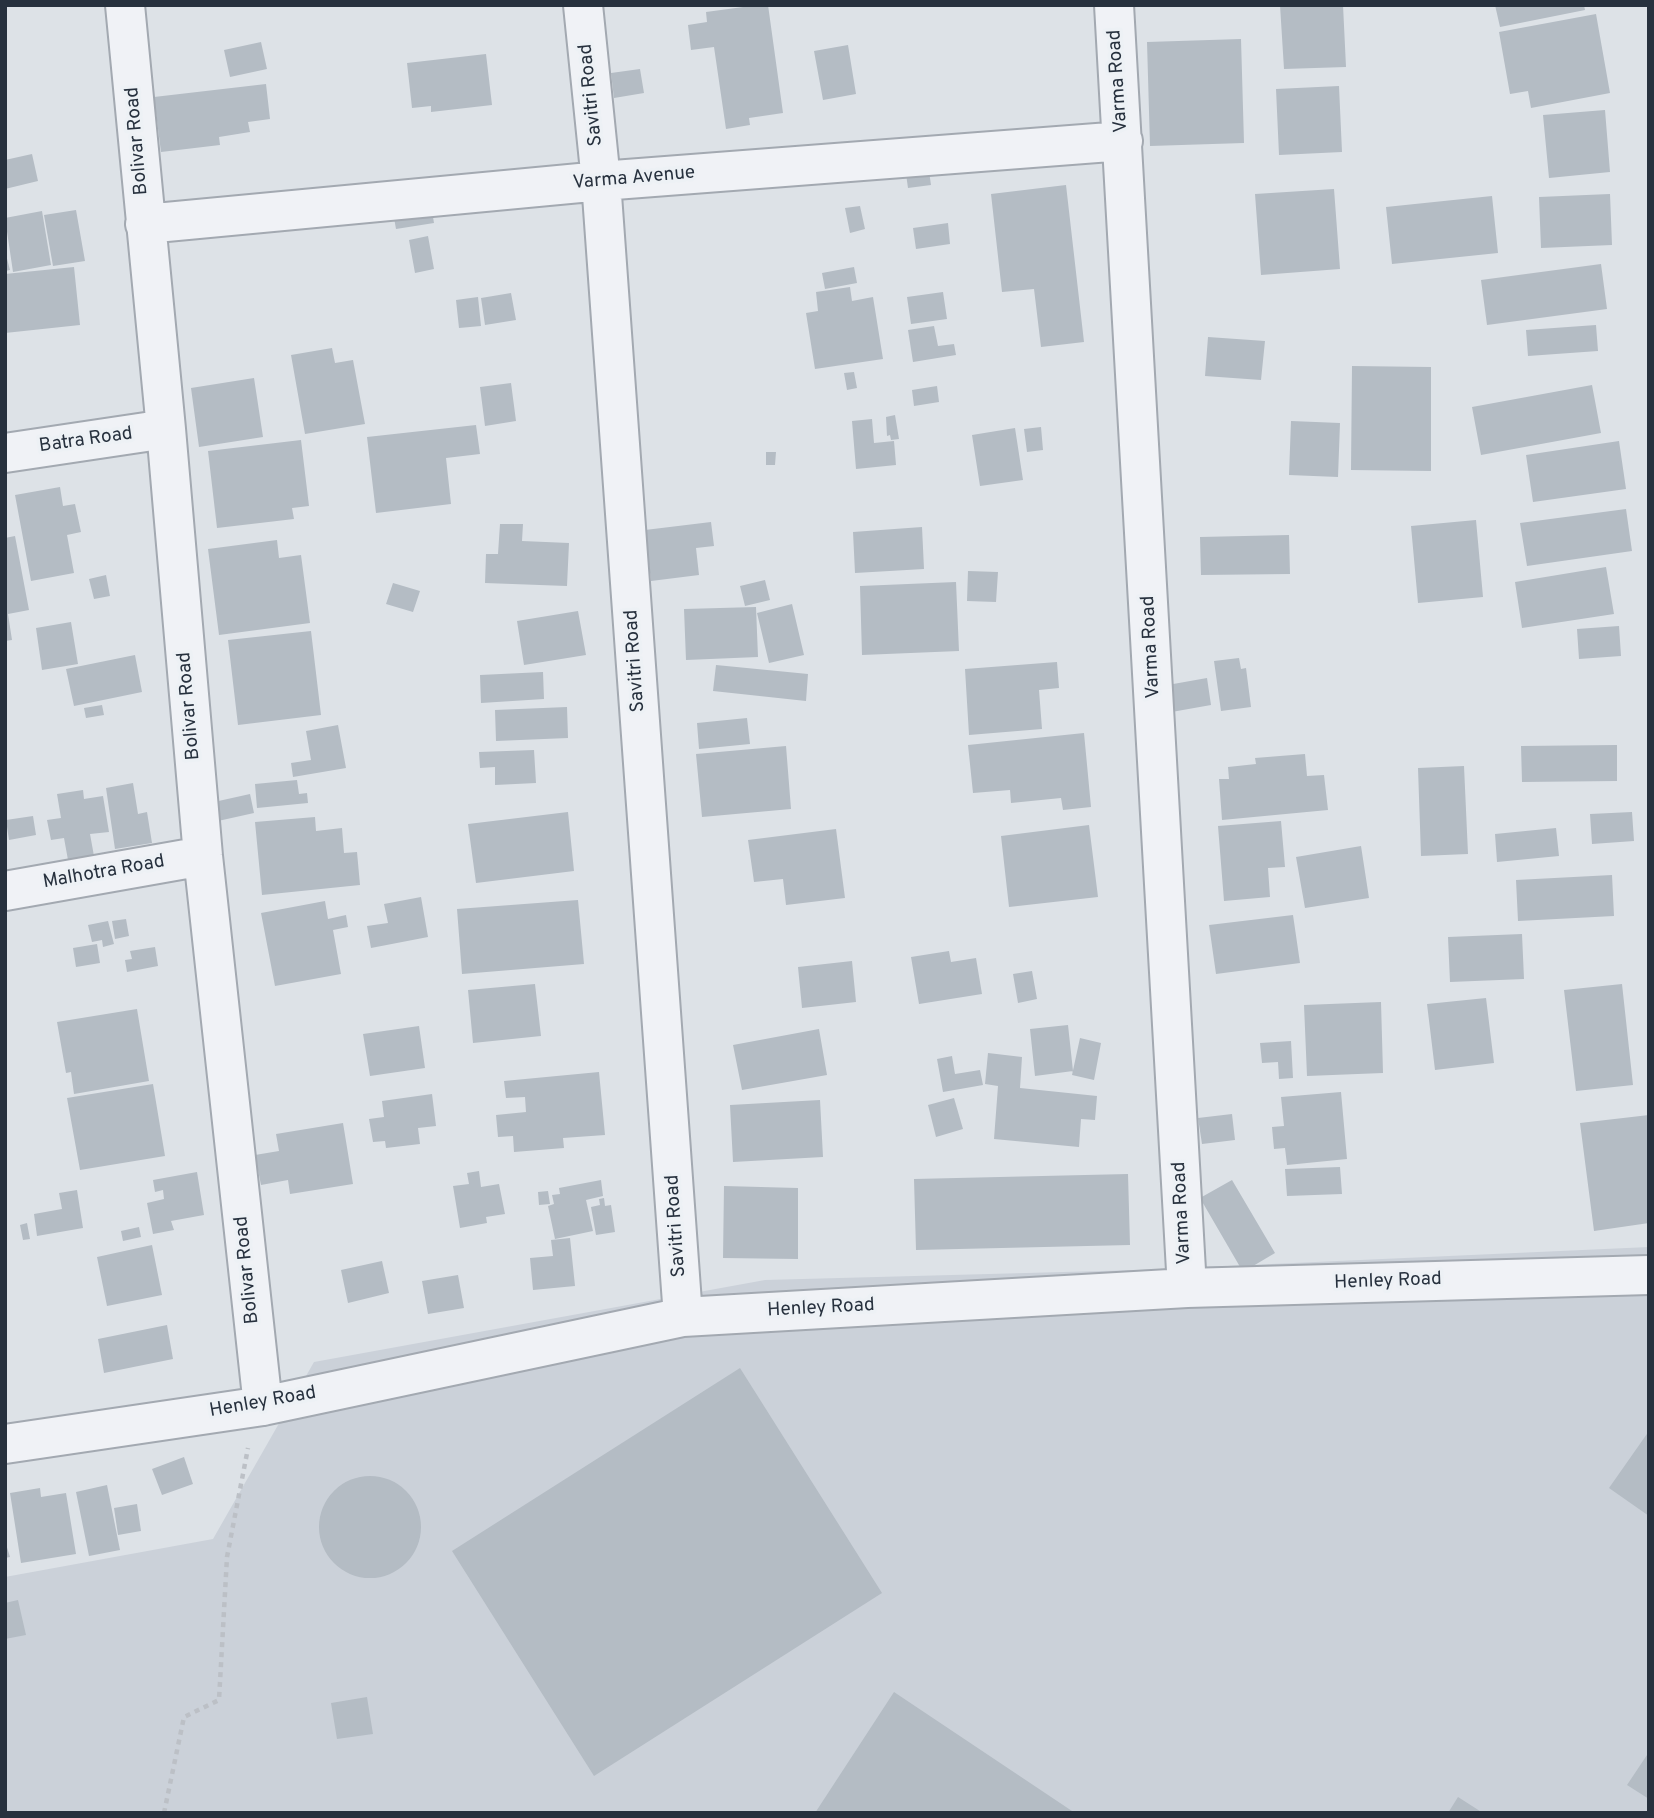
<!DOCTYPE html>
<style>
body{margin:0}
#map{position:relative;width:1654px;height:1818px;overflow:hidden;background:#dde2e7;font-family:Overpass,sans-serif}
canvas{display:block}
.frame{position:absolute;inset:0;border:7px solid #27313e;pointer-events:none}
</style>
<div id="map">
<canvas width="1654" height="1818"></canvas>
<div class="frame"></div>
</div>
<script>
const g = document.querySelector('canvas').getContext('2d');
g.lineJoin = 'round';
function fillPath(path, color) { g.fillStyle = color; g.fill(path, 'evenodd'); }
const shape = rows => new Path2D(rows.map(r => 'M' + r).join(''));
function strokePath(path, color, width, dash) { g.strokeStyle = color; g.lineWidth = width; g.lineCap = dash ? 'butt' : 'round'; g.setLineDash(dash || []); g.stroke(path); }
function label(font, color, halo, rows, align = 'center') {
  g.font = font + ' Overpass,sans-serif'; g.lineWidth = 7; g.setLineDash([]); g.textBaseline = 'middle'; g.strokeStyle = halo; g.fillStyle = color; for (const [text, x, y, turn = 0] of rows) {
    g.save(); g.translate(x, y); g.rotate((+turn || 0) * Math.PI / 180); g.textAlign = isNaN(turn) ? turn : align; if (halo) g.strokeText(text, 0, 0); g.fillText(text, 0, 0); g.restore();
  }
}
fillPath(shape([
 [1649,1247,1649,1813,5,1813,5,1577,213,1539,314,1362,765,1280,1138,1270]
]), '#cbd1d9');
fillPath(shape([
 [758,5,768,5,783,113,749,118,750,125,726,129,714,47,691,50,688,25,707,22,706,12],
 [1280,5,1343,5,1346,67,1284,69],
 [1495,5,1584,5,1585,10,1500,27],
 [1596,14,1610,93,1531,108,1528,91,1510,94,1499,32],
 [1241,39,1244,143,1150,146,1147,42],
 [261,42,267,69,230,77,224,50],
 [848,45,856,94,823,100,814,51],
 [486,54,492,105,431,112,431,106,412,108,407,63],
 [640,69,644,93,614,98,611,73],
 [266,84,270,119,248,122,250,132,219,137,220,145,161,152,154,97],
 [1339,86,1342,152,1279,155,1276,89],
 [1605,110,1610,172,1549,178,1543,115],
 [32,154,38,181,5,189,5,160],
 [929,171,931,185,908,188,906,174],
 [1066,185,1084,342,1041,347,1034,289,1002,292,991,194],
 [1334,189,1340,269,1261,275,1255,194],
 [1610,194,1612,245,1541,248,1539,197],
 [1492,196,1498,253,1392,264,1386,207],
 [431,205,434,223,396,229,393,212],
 [860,206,865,229,850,233,845,208],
 [76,210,85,261,53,266,44,215],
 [42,211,51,265,13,272,5,218],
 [948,223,950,244,916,249,913,228],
 [428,236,434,269,415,273,409,240],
 [5,251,10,270,5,271],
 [1601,264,1607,309,1487,325,1481,280],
 [74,267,80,325,5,333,5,274],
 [854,267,857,283,825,289,822,273],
 [850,287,852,301,873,297,883,359,815,369,806,313,818,311,816,292],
 [943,292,947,319,911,324,907,297],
 [511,293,516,320,485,325,481,298],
 [478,297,481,326,459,328,456,300],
 [1596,325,1598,351,1528,356,1526,330],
 [934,326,938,346,954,344,956,355,913,362,908,330],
 [1208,337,1265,341,1261,380,1205,376],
 [332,348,335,363,353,360,365,424,305,434,291,355],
 [1352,366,1431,367,1431,471,1351,470],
 [854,372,857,388,847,390,844,373],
 [254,378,263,437,199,447,191,388],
 [511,383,516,421,485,426,480,387],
 [1592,385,1601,433,1481,455,1472,407],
 [937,386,939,402,914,406,912,390],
 [895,415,899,439,891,440,890,435,887,436,886,417],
 [872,419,874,443,894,441,896,465,856,469,852,421],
 [1291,421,1340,423,1338,477,1289,475],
 [476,425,480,454,446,458,451,504,376,513,367,437],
 [1041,427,1043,450,1027,452,1024,429],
 [1015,428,1023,480,980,486,972,435],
 [301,440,309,506,292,508,294,519,217,528,208,451],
 [1619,441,1626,489,1533,502,1526,455],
 [766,452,776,452,775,465,766,465],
 [60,487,63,506,75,504,81,532,67,535,74,573,31,581,15,495],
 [1626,509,1632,551,1527,566,1520,523],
 [1476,520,1483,597,1418,603,1411,526],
 [711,522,714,546,696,548,699,575,651,581,645,530],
 [500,524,523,524,522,541,569,543,567,586,485,583,486,554,498,554],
 [922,527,924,569,855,573,853,532],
 [1289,535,1290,574,1201,575,1200,537],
 [15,536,29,610,8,614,12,640,5,641,5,538],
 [277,540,279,558,301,555,310,623,219,635,208,549],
 [1606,567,1614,614,1522,628,1515,582],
 [968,571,998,572,996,602,967,601],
 [106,575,110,596,94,599,89,579],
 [765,580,770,600,745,606,740,586],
 [956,582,959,651,862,655,860,586],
 [393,583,420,591,413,612,386,604],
 [792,604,804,655,769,663,757,613],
 [756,607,758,657,686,660,684,609],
 [578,611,586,655,524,665,517,621],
 [71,622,78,664,42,670,36,628],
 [1619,626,1621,656,1579,659,1577,629],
 [311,631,321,715,238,725,228,640],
 [135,655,142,692,74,706,66,669],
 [1239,658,1241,669,1246,668,1251,707,1221,711,1214,661],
 [1057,662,1059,688,1039,690,1042,729,969,735,965,669],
 [716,665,808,674,806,701,713,691],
 [543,672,544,699,481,703,480,675],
 [1207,678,1211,705,1166,713,1162,686],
 [102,705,104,715,86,718,84,708],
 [567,707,568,738,496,741,495,710],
 [747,718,750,744,699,749,697,723],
 [338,725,346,768,293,777,291,763,311,760,306,731],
 [1084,733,1091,807,1063,810,1061,798,1011,803,1010,790,973,793,968,745],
 [1617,745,1617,781,1522,782,1521,746],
 [786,746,791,809,702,817,696,754],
 [534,750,536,783,495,785,495,767,480,768,479,752],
 [1305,754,1307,776,1324,775,1328,810,1222,820,1219,779,1229,779,1228,767,1256,764,1255,758],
 [1464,766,1468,854,1421,856,1418,768],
 [297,780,299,794,307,793,308,803,257,808,255,784],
 [133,783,138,814,147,812,152,843,115,849,106,788],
 [83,790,84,799,103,796,109,832,90,834,94,856,68,860,64,838,51,840,47,820,61,818,57,794],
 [250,794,254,813,218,821,214,802],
 [568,812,574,871,476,883,468,824],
 [1632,812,1634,841,1592,844,1590,814],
 [33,816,36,835,9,840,6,820],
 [315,817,316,831,342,828,344,853,357,852,360,885,262,895,255,822],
 [1281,821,1285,867,1268,868,1270,897,1224,901,1218,826],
 [1089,825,1098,897,1009,907,1001,836],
 [1556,828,1559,856,1497,862,1495,834],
 [836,829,845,898,786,905,783,879,754,882,748,840],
 [1361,846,1369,898,1305,908,1296,857],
 [1612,875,1614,916,1518,921,1516,880],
 [421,897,428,937,371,948,367,926,388,923,384,904],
 [578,900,584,964,462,974,457,909],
 [325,901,328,919,346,915,348,927,333,930,341,974,275,986,261,913],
 [1293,915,1300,963,1216,974,1209,925],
 [126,919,129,936,115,939,112,921],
 [108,921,114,944,103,947,102,940,92,942,88,925],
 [1522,934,1524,979,1450,982,1448,937],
 [97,944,100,963,76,967,73,948],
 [155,947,158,966,127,972,125,960,132,959,130,951],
 [949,951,951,962,976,958,982,994,919,1004,911,957],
 [852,961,856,1002,802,1008,798,967],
 [1032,971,1037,999,1018,1003,1013,974],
 [535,984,541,1036,473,1043,468,990],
 [1622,984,1633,1085,1576,1091,1564,990],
 [1486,998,1494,1063,1435,1070,1427,1004],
 [1381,1002,1383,1073,1307,1076,1304,1005],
 [137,1009,149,1081,74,1094,71,1072,66,1073,57,1022],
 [1068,1025,1073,1071,1035,1076,1030,1029],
 [419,1026,425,1068,370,1076,363,1034],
 [819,1029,827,1075,742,1090,733,1045],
 [1080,1038,1101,1043,1094,1080,1072,1075],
 [1291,1041,1293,1078,1279,1079,1278,1062,1262,1063,1260,1043],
 [988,1053,1022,1057,1020,1088,1097,1096,1095,1120,1081,1119,1079,1147,994,1139,998,1086,985,1084],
 [952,1056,955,1074,980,1070,983,1085,943,1092,937,1059],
 [599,1072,605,1135,563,1138,564,1148,514,1152,513,1136,498,1137,496,1115,526,1112,525,1097,506,1098,504,1081],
 [153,1084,165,1156,80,1170,67,1098],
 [1341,1092,1347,1159,1287,1165,1285,1148,1274,1149,1272,1127,1284,1126,1281,1097],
 [432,1094,436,1126,418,1128,420,1144,386,1148,385,1141,373,1142,369,1119,384,1117,382,1101],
 [954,1098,963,1129,936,1137,928,1105],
 [820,1100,823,1157,733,1162,730,1105],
 [1232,1114,1235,1140,1202,1144,1198,1118],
 [1649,1115,1649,1223,1594,1231,1580,1123],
 [343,1123,353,1184,290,1194,288,1180,261,1185,255,1155,279,1151,276,1134],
 [1340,1167,1342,1194,1287,1196,1285,1169],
 [479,1171,481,1187,499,1184,505,1214,486,1217,487,1223,460,1228,453,1186,469,1184,467,1173],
 [197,1172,204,1215,171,1221,174,1230,153,1234,147,1203,164,1199,163,1190,155,1192,153,1180],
 [1128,1174,1130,1245,916,1250,914,1179],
 [601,1180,603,1196,586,1200,593,1231,555,1239,548,1206,554,1204,552,1195,560,1194,559,1188],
 [1232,1180,1275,1253,1243,1272,1200,1198],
 [724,1186,798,1188,798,1259,723,1258],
 [77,1190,83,1228,37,1236,34,1214,62,1209,59,1193],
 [548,1191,550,1204,539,1205,538,1192],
 [604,1198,605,1206,611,1205,615,1232,596,1235,591,1207,600,1205,599,1199],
 [27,1223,30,1239,23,1240,20,1225],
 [139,1227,141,1237,123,1241,121,1231],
 [570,1238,575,1286,533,1290,530,1258,553,1256,551,1240],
 [152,1245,162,1295,107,1306,97,1257],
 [382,1261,389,1293,348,1303,341,1270],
 [458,1275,464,1308,428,1314,422,1281],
 [167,1325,173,1359,104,1373,98,1339],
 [740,1368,882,1593,594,1776,452,1551],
 [1649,1431,1649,1516,1609,1488],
 [184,1457,193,1484,162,1495,152,1469],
 '319 1527a51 51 0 1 1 102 0a51 51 0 1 1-102 0Z',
 [107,1485,120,1550,89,1556,76,1492],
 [40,1488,41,1497,66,1493,76,1554,21,1563,10,1493],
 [137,1504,141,1531,118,1535,114,1508],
 [5,1541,10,1557,5,1558],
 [18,1600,26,1635,5,1639,5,1603],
 [894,1692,1075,1813,815,1813],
 [367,1697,373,1734,337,1739,331,1703],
 [1649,1752,1649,1799,1627,1785],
 [1458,1797,1483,1813,1448,1813]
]), '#b4bcc4');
const minor = shape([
 [125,5,166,429,203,856,263,1406],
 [583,5,601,181,683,1317],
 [1114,5,1187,1288],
 [145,224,601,181,1123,141],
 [5,453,166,429],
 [5,891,203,856],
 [5,1444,263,1406,683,1317,1187,1288,1649,1275]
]);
strokePath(minor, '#a3a9b1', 42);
strokePath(shape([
 [164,1813,184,1717,219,1700,227,1557,248,1448]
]), '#bcc0c6', 4.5, [5, 5]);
strokePath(minor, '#f0f2f6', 38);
label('19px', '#27313e', '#edf1f5', [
 ["Varma Road",1119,81,-94],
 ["Savitri Road",592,95,-96],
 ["Bolivar Road",138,141,-95],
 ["Varma Avenue",634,179,-5],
 ["Batra Road",86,441,-8],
 ["Varma Road",1152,647,-93],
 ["Savitri Road",636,661,-94],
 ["Bolivar Road",190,706,-95],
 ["Malhotra Road",104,873,-10],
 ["Varma Road",1183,1213,-93],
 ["Savitri Road",677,1226,-94],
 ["Bolivar Road",248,1270,-96],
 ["Henley Road",1388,1282,-2],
 ["Henley Road",821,1309,-3],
 ["Henley Road",263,1403,-10]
]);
</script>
